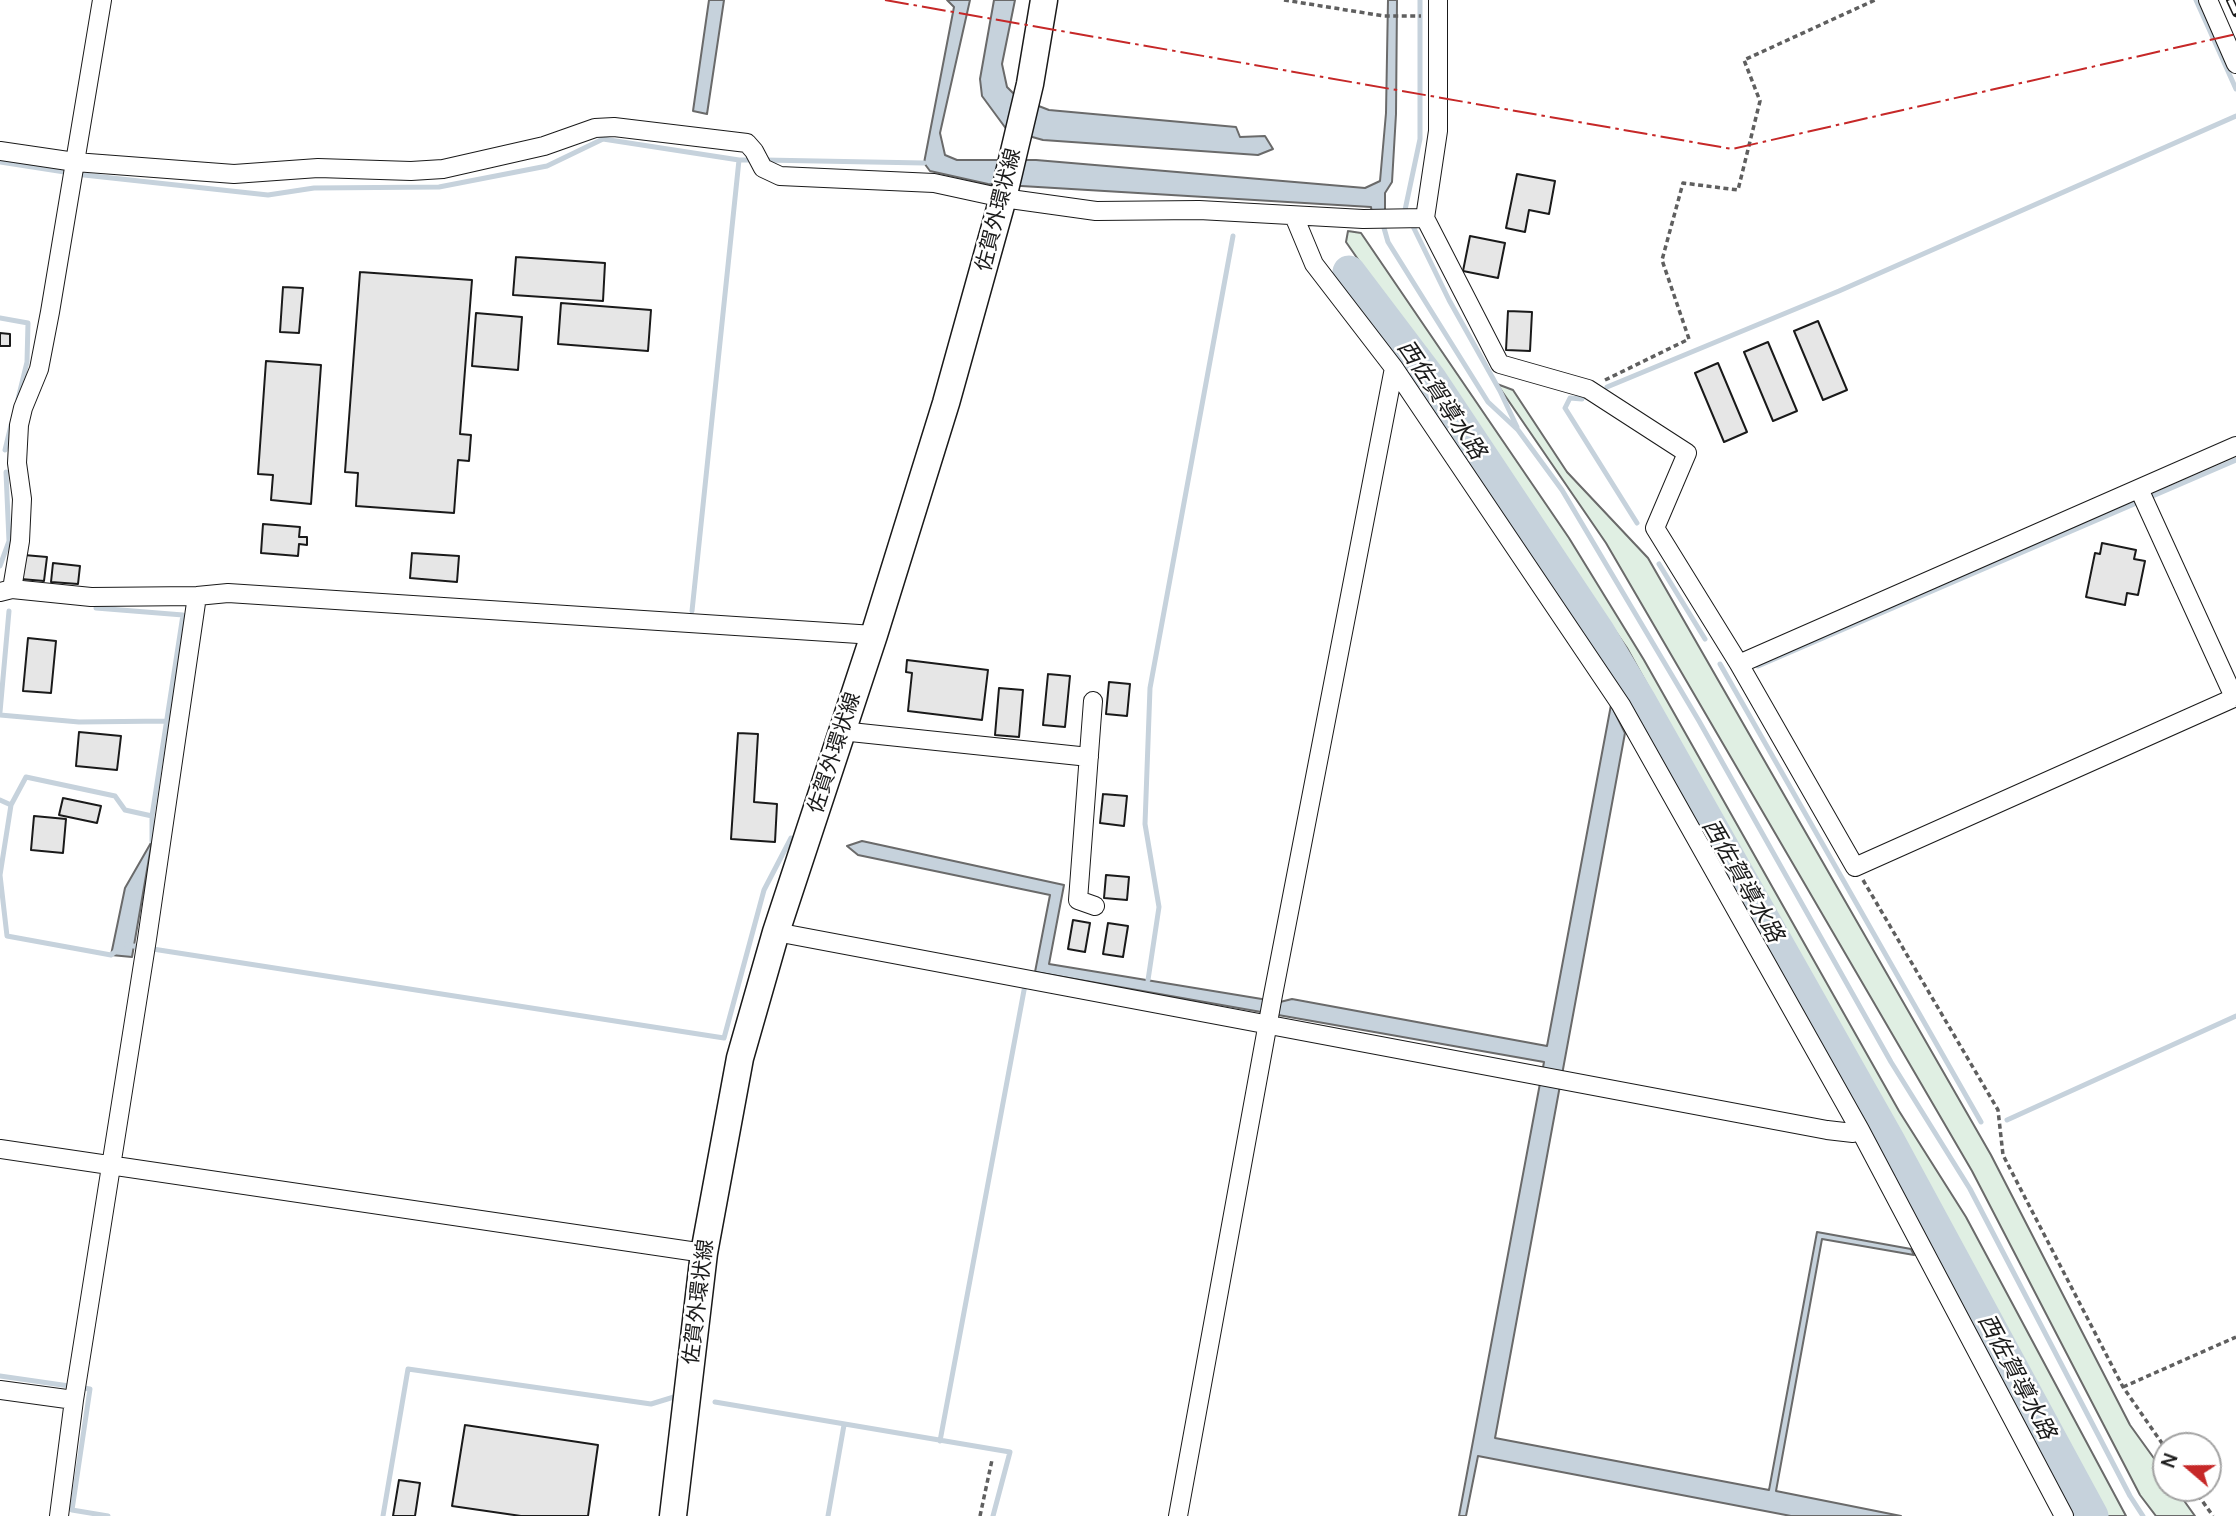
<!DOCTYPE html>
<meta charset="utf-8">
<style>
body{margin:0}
#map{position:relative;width:2236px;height:1516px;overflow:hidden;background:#fff;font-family:Manrope,sans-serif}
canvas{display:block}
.north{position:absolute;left:2152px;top:1432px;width:70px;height:70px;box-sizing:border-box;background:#fff;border:2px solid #a3a3a3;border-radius:50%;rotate:290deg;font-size:19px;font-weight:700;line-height:28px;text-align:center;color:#1a1a1a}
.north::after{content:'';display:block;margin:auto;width:24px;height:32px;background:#c62828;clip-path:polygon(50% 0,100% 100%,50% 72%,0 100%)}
</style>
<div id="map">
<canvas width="2236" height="1516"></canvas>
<div class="north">N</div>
</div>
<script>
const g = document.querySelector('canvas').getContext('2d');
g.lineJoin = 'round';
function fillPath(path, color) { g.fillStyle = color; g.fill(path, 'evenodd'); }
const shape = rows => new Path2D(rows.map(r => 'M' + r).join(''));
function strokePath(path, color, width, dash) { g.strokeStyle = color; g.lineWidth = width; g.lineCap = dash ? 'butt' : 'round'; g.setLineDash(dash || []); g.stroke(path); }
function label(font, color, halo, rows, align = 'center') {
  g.font = font + ' Manrope,"Noto Sans JP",sans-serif'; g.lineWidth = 5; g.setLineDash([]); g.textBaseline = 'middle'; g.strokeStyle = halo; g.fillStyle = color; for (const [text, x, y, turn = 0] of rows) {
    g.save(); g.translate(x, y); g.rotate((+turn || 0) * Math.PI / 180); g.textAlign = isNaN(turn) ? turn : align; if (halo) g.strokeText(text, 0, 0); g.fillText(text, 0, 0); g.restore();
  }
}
const green = shape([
 [1348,231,1361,233,1569,538,1644,660,1899,1111,1966,1217,2126,1516,2106,1516,1627,648,1346,242,1348,231],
 [1497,384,1513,390,1567,472,1648,558,1991,1155,2130,1425,2166,1475,2166,1488,2175,1488,2195,1516,2156,1516,2140,1495,1972,1171,1606,543,1497,384]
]);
fillPath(green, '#e0efe3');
strokePath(green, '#6a6a6a', 2);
const water = shape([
 [709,0,724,0,707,114,693,111,709,0],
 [947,0,970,0,940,133,945,155,957,160,1036,160,1365,188,1380,181,1386,113,1388,0,1397,0,1396,114,1392,182,1385,193,1385,214,1372,214,1371,207,988,184,930,171,924,163,954,7,947,0],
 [994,0,1015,0,1002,64,1007,87,1018,98,1049,110,1236,127,1240,137,1265,136,1273,149,1258,155,1043,140,1007,130,982,96,980,79,994,0],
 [1611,705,1625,733,1495,1438,1769,1490,1817,1232,1911,1249,1914,1255,1822,1239,1776,1491,1901,1516,1791,1516,1478,1456,1466,1516,1459,1516,1544,1062,1035,972,1050,895,858,855,847,846,862,841,1064,885,1049,964,1280,1002,1292,999,1547,1046,1611,705],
 [152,841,132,957,111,955,125,888,152,841]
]);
fillPath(water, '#c6d2dc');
strokePath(water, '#6a6a6a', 2);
strokePath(shape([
 [1420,0,1420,139,1405,210,1449,300,1500,391,1517,427],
 [2196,0,2236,89],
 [764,160,924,163],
 [0,162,84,175,268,195,314,188,439,187,547,166,603,139,739,160,754,160],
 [1382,221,1388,242,1488,402,1518,430,1562,490,1699,721,1891,1062,1970,1189,2130,1496,2143,1516],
 [0,318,28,323,27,362,18,399],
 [1607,387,1839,291,2236,116],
 [1582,399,1570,398,1565,408,1637,523],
 [5,450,11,425],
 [1659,564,1705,639],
 [0,566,9,541,6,472],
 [96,608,183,615,152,816,152,841],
 [692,611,739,160],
 [1720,664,1981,1122],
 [1758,666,2236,460],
 [0,712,9,611],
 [0,715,79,722,167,721],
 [0,800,11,805,0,875,7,936,111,955,116,951],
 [11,805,26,777,115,796,125,810,152,816],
 [127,945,724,1038,764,890,791,838],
 [1148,980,1159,907,1145,824,1150,688,1233,236],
 [2007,1120,2236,1016],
 [0,1376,90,1389,72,1510,108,1516],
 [715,1402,1010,1452,993,1516],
 [940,1441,1025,985],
 [383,1516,408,1369,651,1404,674,1397],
 [828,1516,844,1425]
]), '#c6d2dc', 5);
strokePath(shape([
 [1349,272,1430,379,1599,633,1639,700,1888,1140,2092,1516]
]), '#c6d2dc', 33);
const building = shape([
 [1517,174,1555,181,1549,214,1529,210,1525,232,1506,228,1517,174],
 [1470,236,1505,243,1498,278,1463,271,1470,236],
 [516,257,605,263,603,301,513,295,516,257],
 [360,272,472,280,460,434,471,435,469,461,458,460,454,513,356,506,358,473,345,472,360,272],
 [283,287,303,288,299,333,280,332,283,287],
 [561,303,651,310,648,351,558,344,561,303],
 [1508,311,1532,312,1530,351,1506,350,1508,311],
 [476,313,522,317,518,370,472,366,476,313],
 [1818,321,1847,390,1823,400,1794,331,1818,321],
 [0,333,10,334,10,346,0,346,0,333],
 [1768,342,1797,411,1773,421,1744,352,1768,342],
 [266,361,321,365,311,504,271,500,273,475,258,474,266,361],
 [1718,363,1747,432,1724,442,1695,373,1718,363],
 [263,524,300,527,299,537,307,537,307,545,299,544,298,556,261,553,263,524],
 [2102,543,2136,550,2134,559,2145,561,2138,595,2127,593,2125,605,2086,597,2095,553,2100,554,2102,543],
 [412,553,459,556,457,582,410,578,412,553],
 [24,555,47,557,44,581,21,579,24,555],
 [53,563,80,566,78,584,51,582,53,563],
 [28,638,56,641,51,693,23,691,28,638],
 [907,660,988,670,982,720,908,711,912,673,906,672,907,660],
 [1048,674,1070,676,1065,727,1043,725,1048,674],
 [1109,682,1130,684,1127,716,1106,714,1109,682],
 [999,688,1023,690,1019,737,995,735,999,688],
 [79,732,121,736,117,770,76,766,79,732],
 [738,733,758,734,754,802,777,804,775,842,731,839,738,733],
 [1103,794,1127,796,1124,826,1100,823,1103,794],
 [63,798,101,806,97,823,59,815,63,798],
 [34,816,66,819,63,853,31,850,34,816],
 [1106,875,1129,877,1127,900,1104,898,1106,875],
 [1073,920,1090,923,1085,952,1068,949,1073,920],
 [1108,923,1128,926,1123,957,1103,954,1108,923],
 [465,1425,598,1445,588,1516,521,1516,452,1506,465,1425],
 [399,1480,420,1483,415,1516,393,1516,399,1480]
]);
fillPath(building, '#e6e6e6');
strokePath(building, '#1a1a1a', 2);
const minor = shape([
 [1438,0,1438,131,1425,218,1500,364,1588,389,1687,453,1655,528,1739,664,1855,867,2236,697],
 [2208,0,2236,64],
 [0,151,75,162,234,174,318,168,411,171,443,169,544,146,595,128,614,127,747,143,754,151,763,168,780,176,934,183,1003,198,1096,211,1199,210,1363,219,1425,218],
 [1294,216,1314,264,1394,368,1621,705,1860,1130,2064,1516],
 [2139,489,2234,697],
 [12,589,20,541,22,499,17,463,19,425,23,408,39,369,50,312,102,0],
 [0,592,12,589,91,597,197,596,228,593,874,635],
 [1739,664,2236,446],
 [1093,701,1078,900,1095,906],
 [841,731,1089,757],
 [776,932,1827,1130,1853,1133,1860,1130],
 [0,1149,704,1253],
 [0,1390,74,1400],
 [59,1516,74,1400,147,939,197,596],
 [1178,1516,1273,995,1394,368]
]);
const primary = shape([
 [673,1516,704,1253,740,1058,776,932,874,635,946,403,1003,198,1030,84,1044,0]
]);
strokePath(minor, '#1a1a1a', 20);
strokePath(primary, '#1a1a1a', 29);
strokePath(shape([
 [1284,0,1384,16,1421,16],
 [1605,380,1689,339,1662,260,1683,183,1738,190,1760,101,1744,60,1875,0],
 [1863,880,1998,1110,2003,1155,2123,1387,2166,1449],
 [2123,1387,2236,1337],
 [2193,1488,2213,1516],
 [980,1516,992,1460]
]), '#5f5f5f', 3.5, [5, 3.5]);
strokePath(minor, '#fff', 18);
strokePath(primary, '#fff', 26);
const rail = shape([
 [2230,0,2236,13]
]);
strokePath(rail, '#1a1a1a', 8);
strokePath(rail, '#fff', 5, [16]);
strokePath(shape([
 [885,0,1732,149,2236,34]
]), '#c62828', 2, [24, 5, 3.5, 5]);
label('21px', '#1a1a1a', '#fff', [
 ["佐賀外環状線",999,210,-76],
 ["佐賀外環状線",835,753,-72],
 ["佐賀外環状線",699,1302,-83]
]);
label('italic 23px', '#1a1a1a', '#fff', [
 ["西佐賀導水路",1441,400,56],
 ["西佐賀導水路",1742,881,60],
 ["西佐賀導水路",2016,1377,62]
]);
</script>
